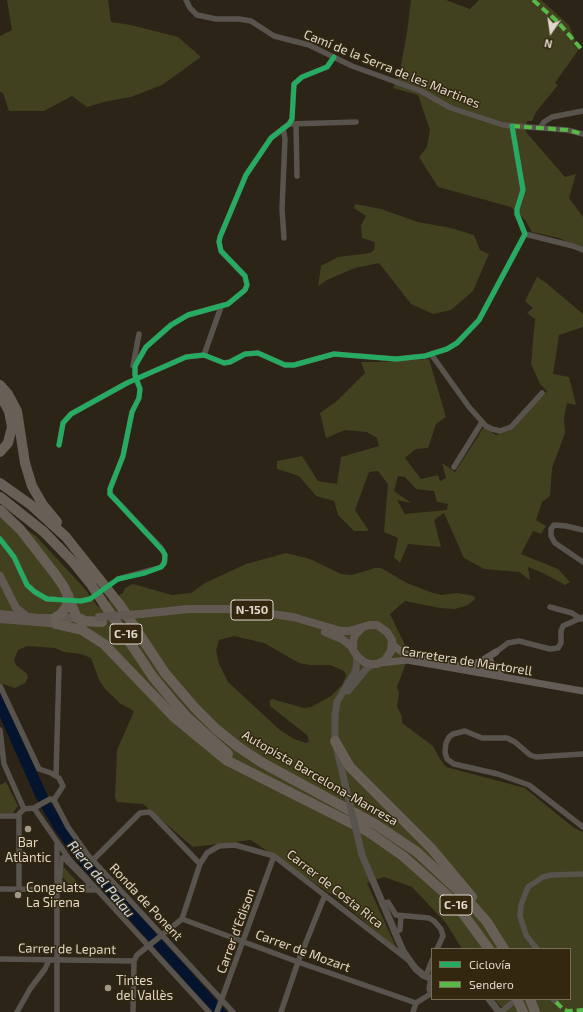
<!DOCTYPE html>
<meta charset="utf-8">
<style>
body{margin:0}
#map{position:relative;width:583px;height:1012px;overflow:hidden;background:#2b2417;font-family:"Exo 2",sans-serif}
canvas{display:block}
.legend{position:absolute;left:431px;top:948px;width:140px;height:52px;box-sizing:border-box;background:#33270f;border:1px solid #786d59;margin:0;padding:5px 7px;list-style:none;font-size:12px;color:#dfd7c9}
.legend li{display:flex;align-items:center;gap:8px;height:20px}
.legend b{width:20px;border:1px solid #786d59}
.north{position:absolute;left:531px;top:12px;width:40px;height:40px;-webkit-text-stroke:3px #33270f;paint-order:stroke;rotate:193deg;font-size:11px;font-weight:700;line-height:16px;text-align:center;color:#dfd7c9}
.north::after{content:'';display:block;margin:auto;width:14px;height:18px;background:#dfd7c9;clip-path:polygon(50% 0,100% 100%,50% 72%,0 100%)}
</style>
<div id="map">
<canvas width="583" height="1012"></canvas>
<ul class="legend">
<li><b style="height:5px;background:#26ab63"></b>Ciclovía</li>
<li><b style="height:5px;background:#58b947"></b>Sendero</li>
</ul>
<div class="north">N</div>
</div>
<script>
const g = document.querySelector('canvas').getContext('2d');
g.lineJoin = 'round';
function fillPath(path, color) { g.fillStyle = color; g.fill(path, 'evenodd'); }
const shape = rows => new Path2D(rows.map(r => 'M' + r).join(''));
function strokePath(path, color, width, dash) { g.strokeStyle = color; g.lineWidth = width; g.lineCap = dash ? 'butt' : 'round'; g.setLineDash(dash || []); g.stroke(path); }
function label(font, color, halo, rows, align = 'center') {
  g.font = font + ' "Exo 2",sans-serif'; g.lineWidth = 3; g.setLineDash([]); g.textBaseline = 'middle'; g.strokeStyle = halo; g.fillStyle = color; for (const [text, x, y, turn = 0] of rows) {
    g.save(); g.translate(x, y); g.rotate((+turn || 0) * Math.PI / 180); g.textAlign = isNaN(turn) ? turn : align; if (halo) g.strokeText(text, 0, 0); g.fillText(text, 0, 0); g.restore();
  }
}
fillPath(shape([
 [7,0,108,0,111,22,131,25,178,37,201,57,162,85,131,97,108,101,87,107,72,96,44,111,9,111,3,93,0,92,0,36,12,30],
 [411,0,446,0,470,9,479,0,541,0,569,25,579,49,555,83,558,85,536,112,532,121,527,121,526,132,565,177,576,174,569,198,583,217,583,249,559,238,532,232,525,220,511,207,438,187,419,157,427,147,430,130,418,95,393,88,400,71,407,32],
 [355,204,381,209,418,222,451,228,474,235,480,250,489,254,473,291,451,310,433,314,411,304,379,263,355,268,327,280,318,286,321,266,338,257,370,253,374,250,375,242,362,238,361,225,366,216,354,208],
 [537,277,545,282,583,314,583,327,559,335,553,374,569,377,576,405,567,403,564,417,565,433,552,468,550,496,542,502,536,520,546,526,541,534,533,531,521,554,558,569,570,582,565,585,543,573,528,567,530,580,519,572,484,569,464,558,444,513,434,520,441,547,408,544,400,563,394,557,398,538,384,532,388,484,378,471,369,472,355,510,369,531,354,531,338,515,334,501,316,496,299,476,277,469,277,461,302,456,318,481,337,484,341,457,379,446,377,438,367,432,345,430,326,438,320,413,337,401,365,373,361,362,382,362,429,359,446,417,436,424,428,448,416,449,405,458,421,479,438,475,440,481,446,478,442,463,455,472,484,427,496,435,509,431,547,391,540,384,531,364,535,319,527,313,533,308,525,301],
 [398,476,405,477,416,489,434,491,437,502,448,504,447,510,405,514,397,500,411,503,394,491],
 [0,512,36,536,85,589,98,607,123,593,125,588,133,584,172,595,191,593,205,583,246,564,286,553,310,559,341,574,352,575,375,568,381,568,407,583,430,592,441,595,458,593,474,596,475,599,468,605,455,609,440,608,405,601,390,614,404,643,408,658,397,687,399,693,397,706,402,717,402,723,433,746,440,759,446,767,525,788,574,828,583,832,583,1012,506,1012,494,999,570,999,570,949,462,949,446,923,412,887,384,877,367,883,397,949,338,899,251,840,193,847,143,804,117,802,115,797,117,750,134,711,121,704,105,689,99,680,91,658,81,654,64,652,55,648,27,646,18,650,14,660,16,665,27,674,28,678,25,683,15,688,0,683],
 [234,636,264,643,299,663,310,665,330,665,344,671,346,676,342,685,331,696,311,707,304,708,272,699,270,700,270,706,307,735,309,741,306,743,294,739,280,730,228,682,219,664,216,650,219,640],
 [6,782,18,806,13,813,0,813,0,785],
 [62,865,81,886,71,886,62,877]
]), '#414120');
fillPath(shape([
 [0,692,52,805,85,855,227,1012,213,1012,78,863,54,829,36,798,0,717]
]), '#04142e');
strokePath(shape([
 [95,595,118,579],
 [54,599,81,601]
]), '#463f32', 5.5, [5.5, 3]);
strokePath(shape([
 [62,857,88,883,88,886,66,887,60,881,62,857]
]), '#59534d', 4);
strokePath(shape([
 [186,0,190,8,197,15,216,19,239,19,251,21,274,36,309,45,352,66,421,91,451,108,503,125,567,130,583,134],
 [289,124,356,122],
 [296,124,297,176],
 [283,128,285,139,282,209,284,238],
 [540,128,544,122,552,117,583,111],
 [525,234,573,246,583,250],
 [431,354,469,407,486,426,492,429,500,431,511,427,542,393],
 [204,355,221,307],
 [133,366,139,334],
 [59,445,63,423,71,414,127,383,186,357,204,355,224,363,230,362,245,354,258,353,285,365,294,365,334,354,396,359,425,356,447,349,457,343,479,320,525,234,517,214,517,209,523,190,512,126],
 [454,467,482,422],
 [583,530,566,526,554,525,551,529,551,536,555,543,583,562],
 [0,539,14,557,27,585,35,592,47,599,54,599],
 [118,579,155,569,161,567,165,561,165,555,161,548,110,494,110,489,123,456,132,412,139,398,140,389,135,375,135,366,146,347,171,325,188,315,228,304,245,290,247,285,245,276,221,251,219,242,220,237,246,175,271,138,289,124,292,119,294,84,302,77,327,67,334,57],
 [81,601,90,599],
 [550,607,572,613,581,619],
 [496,652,508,643,519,641,550,649,558,648,561,643,561,631,563,626,583,617],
 [0,686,39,769,51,773,59,778,63,786,54,800],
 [0,730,4,764,24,809],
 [583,754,536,757,530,755,515,742,507,738,482,738,465,731,453,734,449,737,446,743,445,752,447,759,454,764,498,774,529,785,583,827],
 [56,776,59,668],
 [54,800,68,827,88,855,233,1012],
 [34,808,69,859,209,1012],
 [0,816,19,816],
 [93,860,140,813,149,812,151,813,200,864,182,919,137,955,134,961,133,1012],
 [200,864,207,853,219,846,235,845,274,856,407,959],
 [0,889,98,890],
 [19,890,19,814,24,809,34,808,50,799,54,800],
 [382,904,388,902,396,915,429,918,434,921,441,929,443,936,437,949],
 [182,919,298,962,416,1003],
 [394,932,400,930,401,916],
 [537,949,526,935,520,916,521,905,528,887,543,877,551,875,583,874],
 [0,959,134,961],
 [426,976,432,960],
 [431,978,429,989,431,994],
 [553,999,556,1002],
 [17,1012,30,989,45,969,49,960],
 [57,1012,57,845],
 [217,1012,274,856],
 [281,1012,298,962,325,895],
 [413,1012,416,1003,432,993],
 [501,1012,512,1003]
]), '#59534d', 5.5);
strokePath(shape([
 [348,691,368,667,375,664],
 [345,784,335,741,335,715,337,702,356,670,357,656],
 [362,855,403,951,415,968,423,975,432,979],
 [489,999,499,1012]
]), '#59534d', 7);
strokePath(shape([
 [392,642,395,647,404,653,424,659],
 [490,660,493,668,500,673],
 [440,662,488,671],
 [381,663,407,660,583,691],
 [468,665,480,662,496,652]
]), '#645c56', 7);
strokePath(shape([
 [0,576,16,608,25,615],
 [0,614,39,618,82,618],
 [141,614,188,609,235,609,293,617,341,631,349,631,370,625,377,625,387,632,392,640,391,651,385,660,377,664,370,664,364,662,357,656,353,650,353,642,355,635,361,629],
 [0,619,61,624],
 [325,632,342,639,353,648]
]), '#625a52', 8);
strokePath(shape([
 [0,385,8,394,17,411,25,463,32,486,43,505,57,522],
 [0,395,9,411,12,427,8,443,0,452],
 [0,483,31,505,66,537,120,605,165,673,195,708,216,729,237,746,261,762,375,824,417,852,465,897,487,922,504,949],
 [0,497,44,532,73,562,90,583,153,677,172,700,188,718,228,754],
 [0,510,20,529,55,574,64,587,77,618,83,621,102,622],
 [55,618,61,614,67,606,68,595],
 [56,624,82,630,104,644,175,718,226,760,367,831,403,856,447,895,464,915,489,949],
 [335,741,350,767,431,848,472,897],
 [517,999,523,1012],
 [530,999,535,1012]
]), '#686057', 10);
strokePath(shape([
 [345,784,362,855]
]), '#59534d', 7);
strokePath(shape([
 [99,617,141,614]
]), '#625a52', 8);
strokePath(shape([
 [533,0,557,21,583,51],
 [512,126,567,130,583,134],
 [556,1002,563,1009,568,1011,583,1010]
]), '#58b947', 4, [8, 4]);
strokePath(shape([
 [59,445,63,423,71,414,127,383,186,357,204,355,224,363,230,362,245,354,258,353,285,365,294,365,334,354,396,359,425,356,447,349,457,343,479,320,525,234,517,214,517,209,523,190,512,126],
 [0,539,14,557,27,585,35,592,47,599,81,601,90,599,118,579,145,573,161,567,164,564,165,555,163,551,110,494,110,489,123,456,132,412,139,398,140,389,135,375,135,366,146,347,171,325,188,315,228,304,245,290,247,285,245,276,221,251,219,242,220,237,246,175,271,138,289,124,292,119,294,84,302,77,327,67,334,57]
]), '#26ab63', 5);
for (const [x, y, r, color] of [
 [28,829,4,"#a0988b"],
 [18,895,4,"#a0988b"],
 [108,988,4,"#a0988b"]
]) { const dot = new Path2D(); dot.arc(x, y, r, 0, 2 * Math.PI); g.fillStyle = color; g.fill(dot); strokePath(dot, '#33270f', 1.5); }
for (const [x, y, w] of [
 [252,610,42],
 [126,634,32],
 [456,905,32]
]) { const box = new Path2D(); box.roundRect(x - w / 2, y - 10, w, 20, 3); g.fillStyle = '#33270f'; g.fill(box); strokePath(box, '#dfd7c9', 1); }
label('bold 12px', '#dfd7c9', null, [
 ["N-150",252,610],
 ["C-16",126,634],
 ["C-16",456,905]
]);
label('13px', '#dfd7c9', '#33270f', [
 ["Camí de la Serra de les Martines",392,69,22],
 ["Carretera de Martorell",467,661,9],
 ["Autopista Barcelona-Manresa",320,778,30],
 ["Carrer de Costa Rica",335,889,38],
 ["Ronda de Ponent",146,902,47],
 ["Carrer d'Edison",236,931,-70],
 ["Carrer de Lepant",67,949,1],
 ["Carrer de Mozart",303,951,20]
]);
label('13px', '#dfd7c9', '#33270f', [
 ["Bar",28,843,"center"],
 ["Atlàntic",28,858,"center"],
 ["Congelats",26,888],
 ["La Sirena",26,903],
 ["Tintes",116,981],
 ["del Vallès",116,996]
], 'left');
label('italic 14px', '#cadcf5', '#33270f', [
 ["Riera del Palau",101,879,50]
]);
</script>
